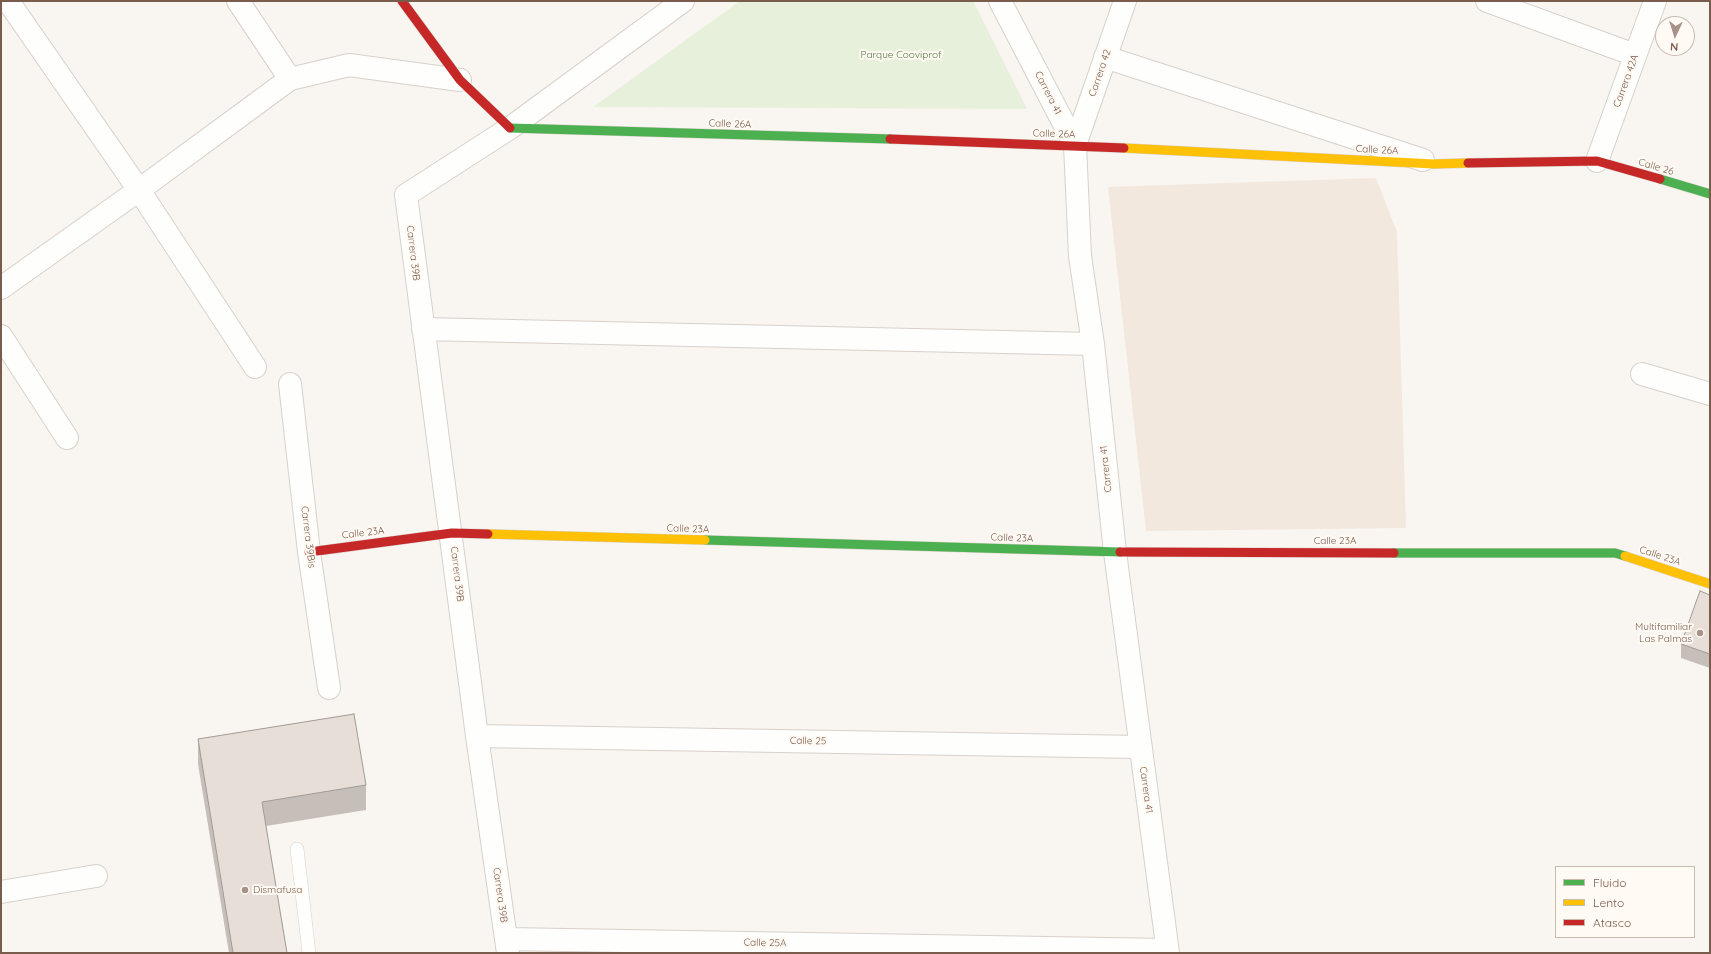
<!DOCTYPE html>
<style>
body{margin:0}
#map{position:relative;width:1711px;height:954px;overflow:hidden;background:#f9f5f0;font-family:Quicksand,sans-serif}
canvas{display:block}
.frame{position:absolute;inset:0;border:2px solid #7a5c4d;pointer-events:none}
.legend{position:absolute;left:1555px;top:866px;width:140px;height:72px;box-sizing:border-box;background:#fffaf3;border:1px solid #cabbb1;margin:0;padding:5px 7px;list-style:none;font-size:12px;color:#7a5c4d}
.legend li{display:flex;align-items:center;gap:8px;height:20px}
.legend b{width:20px;border:1px solid #cabbb1}
.north{position:absolute;left:1655px;top:16px;width:40px;height:40px;box-sizing:border-box;background:#fffaf3;border:1px solid #cabbb1;border-radius:50%;rotate:184deg;font-size:11px;font-weight:700;line-height:16px;text-align:center;color:#7a5c4d}
.north::after{content:'';display:block;margin:auto;width:14px;height:18px;background:#a69286;clip-path:polygon(50% 0,100% 100%,50% 72%,0 100%)}
</style>
<div id="map">
<canvas width="1711" height="954"></canvas>
<div class="frame"></div>
<ul class="legend">
<li><b style="height:5px;background:#4caf50"></b>Fluido</li>
<li><b style="height:5px;background:#ffc107"></b>Lento</li>
<li><b style="height:5px;background:#c62828"></b>Atasco</li>
</ul>
<div class="north">N</div>
</div>
<script>
const g = document.querySelector('canvas').getContext('2d');
g.lineJoin = 'round';
function fillPath(path, color) { g.fillStyle = color; g.fill(path, 'evenodd'); }
const shape = rows => new Path2D(rows.map(r => 'M' + r).join(''));
function strokePath(path, color, width, dash) { g.strokeStyle = color; g.lineWidth = width; g.lineCap = dash ? 'butt' : 'round'; g.setLineDash(dash || []); g.stroke(path); }
function label(font, color, halo, rows, align = 'center') {
  g.font = font + ' Quicksand,sans-serif'; g.lineWidth = 4; g.setLineDash([]); g.textBaseline = 'middle'; g.strokeStyle = halo; g.fillStyle = color; for (const [text, x, y, turn = 0] of rows) {
    g.save(); g.translate(x, y); g.rotate((+turn || 0) * Math.PI / 180); g.textAlign = isNaN(turn) ? turn : align; if (halo) g.strokeText(text, 0, 0); g.fillText(text, 0, 0); g.restore();
  }
}
fillPath(shape([
 [1376,178,1397,232,1406,528,1146,531,1108,187]
]), '#f2e8de');
fillPath(shape([
 [740,1,973,1,1027,109,593,107]
]), '#e7f0db');
const lane = shape([
 [297,849,309,953]
]);
const street = shape([
 [8,1,139,190,255,367],
 [238,1,290,79],
 [1000,1,1075,145,1080,256,1093,344,1115,552,1168,953],
 [1487,1,1635,55],
 [1105,57,1423,160],
 [1075,145,1125,1],
 [1597,161,1655,1],
 [1,288,139,190,290,79,349,65,460,80],
 [423,329,1093,344],
 [1,336,67,438],
 [1642,374,1710,394],
 [290,384,309,552,329,688],
 [477,736,1140,747],
 [1,892,96,876],
 [506,939,1167,950],
 [508,953,477,736,406,195,510,128,683,1]
]);
const fast = shape([
 [510,128,890,139],
 [1660,179,1710,194],
 [705,540,1120,552],
 [1394,553,1615,553,1625,556]
]);
const slow = shape([
 [1124,148,1434,164,1468,163],
 [488,534,705,540],
 [1625,556,1710,584]
]);
const jam = shape([
 [402,1,460,80,510,128],
 [890,139,1124,148],
 [1468,163,1597,161,1660,179],
 [309,552,452,533,488,534],
 [1120,552,1394,553]
]);
strokePath(lane, '#d7d1cb', 14);
strokePath(street, '#d7d1cb', 24);
strokePath(fast, '#d9d2cb', 10);
strokePath(slow, '#d9d2cb', 10);
strokePath(jam, '#d9d2cb', 10);
strokePath(lane, '#fefefd', 13);
strokePath(street, '#fefefd', 22);
strokePath(fast, '#4caf50', 9);
strokePath(slow, '#ffc107', 9);
strokePath(jam, '#c62828', 9);
fillPath(shape([
 [1710,595,1710,668,1681,658,1681,644],
 [198,739,366,785,366,810,266,826,287,953,229,953,198,764]
]), '#c6bfb9');
const building = shape([
 [1700,591,1710,595,1710,654,1681,644,1700,591],
 [354,714,366,785,262,802,287,953,233,953,198,739,354,714]
]);
fillPath(building, '#e6ded7');
strokePath(building, '#a19b96', 1);
for (const [x, y, r, color] of [
 [1700,633,4,"#a69286"],
 [245,890,4,"#a69286"]
]) { const dot = new Path2D(); dot.arc(x, y, r, 0, 2 * Math.PI); g.fillStyle = color; g.fill(dot); strokePath(dot, '#fffaf3', 1.5); }
label('10px', '#537a41', '#fffaf3', [
 ["Parque Cooviprof",901,55]
]);
label('10px', '#7a5c4d', '#fffaf3', [
 ["Carrera 42",1100,73,-71],
 ["Carrera 42A",1626,81,-70],
 ["Carrera 41",1048,93,63],
 ["Calle 26A",730,124,2],
 ["Calle 26A",1054,134,2],
 ["Calle 26A",1377,150,3],
 ["Calle 26",1656,167,16],
 ["Carrera 39B",413,253,83],
 ["Carrera 41",1106,469,-96],
 ["Calle 23A",688,529,2],
 ["Calle 23A",363,533,-7],
 ["Carrera 39Bis",308,537,83],
 ["Calle 23A",1012,538,2],
 ["Calle 23A",1335,541],
 ["Calle 23A",1660,556,18],
 ["Carrera 39B",457,574,83],
 ["Calle 25",808,741,1],
 ["Carrera 41",1146,790,82],
 ["Carrera 39B",500,895,82],
 ["Calle 25A",765,943,1]
]);
label('10px', '#7a5c4d', '#fffaf3', [
 ["Multifamiliar",1692,627],
 ["Las Palmas",1692,639],
 ["Dismafusa",253,890,"left"]
], 'right');
</script>
